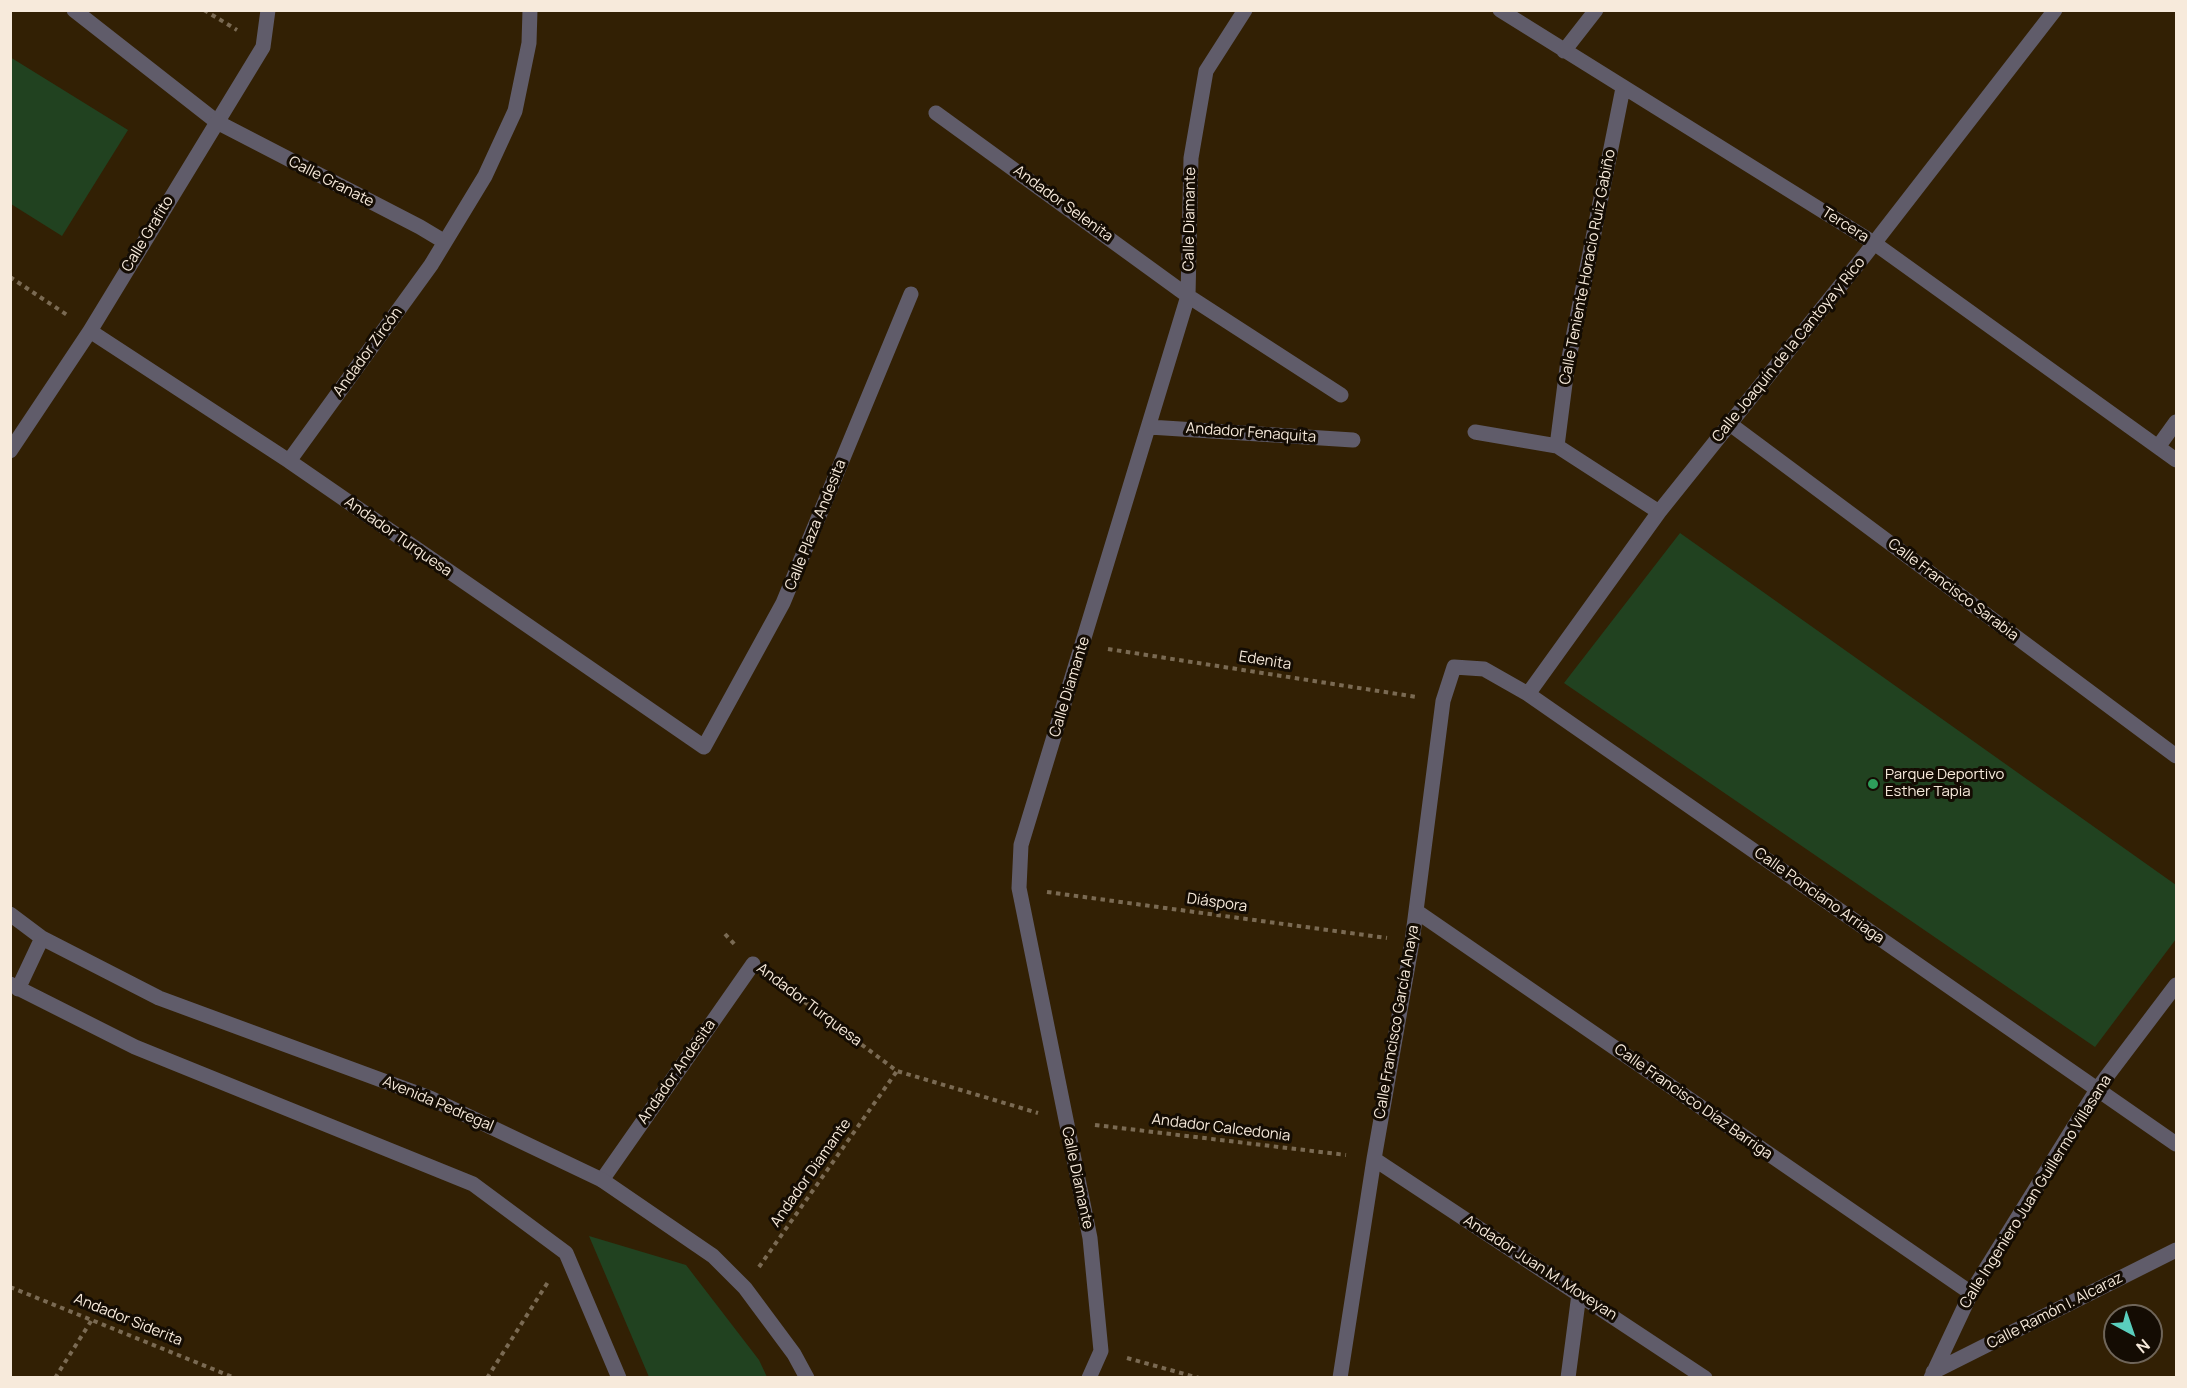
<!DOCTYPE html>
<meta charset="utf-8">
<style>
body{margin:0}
#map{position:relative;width:2187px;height:1388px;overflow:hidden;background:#322004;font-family:Manrope,sans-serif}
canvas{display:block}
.frame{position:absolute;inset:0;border:12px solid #f7eadb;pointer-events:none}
.north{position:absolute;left:2103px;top:1304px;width:60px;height:60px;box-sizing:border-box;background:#140c03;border:2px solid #6f6559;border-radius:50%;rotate:140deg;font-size:16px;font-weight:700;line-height:24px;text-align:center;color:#f7eadb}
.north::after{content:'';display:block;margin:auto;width:21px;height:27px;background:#5acebd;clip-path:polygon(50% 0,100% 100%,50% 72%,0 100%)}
</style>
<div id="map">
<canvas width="2187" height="1388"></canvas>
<div class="frame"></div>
<div class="north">N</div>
</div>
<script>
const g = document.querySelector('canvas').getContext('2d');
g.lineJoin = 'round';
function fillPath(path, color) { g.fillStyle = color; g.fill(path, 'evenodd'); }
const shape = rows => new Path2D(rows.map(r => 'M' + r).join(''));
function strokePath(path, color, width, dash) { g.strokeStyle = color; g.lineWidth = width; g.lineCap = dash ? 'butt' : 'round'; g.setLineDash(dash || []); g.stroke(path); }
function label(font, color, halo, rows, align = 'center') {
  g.font = font + ' Manrope,sans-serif'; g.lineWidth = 6; g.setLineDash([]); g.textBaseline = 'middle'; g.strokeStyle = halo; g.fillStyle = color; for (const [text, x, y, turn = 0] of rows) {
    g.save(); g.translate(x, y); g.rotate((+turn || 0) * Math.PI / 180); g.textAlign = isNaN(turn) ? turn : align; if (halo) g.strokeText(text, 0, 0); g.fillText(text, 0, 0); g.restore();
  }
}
fillPath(shape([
 [10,57,128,130,62,236,11,204],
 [1680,533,2176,885,2176,939,2095,1047,1564,683],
 [589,1236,686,1265,759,1360,767,1377,649,1377]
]), '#214220');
strokePath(shape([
 [204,10,237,30],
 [10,277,67,315],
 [1108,649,1417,697],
 [1047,892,1387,938],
 [725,934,736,946],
 [775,980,897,1071,1038,1113],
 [1095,1125,1346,1155],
 [759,1267,897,1071],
 [10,1287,235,1378],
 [1127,1358,1199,1378],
 [55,1378,93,1318],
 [487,1378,548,1282]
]), '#7a6a53', 4, [4.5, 4.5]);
strokePath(shape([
 [74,10,217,122]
]), '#605c6a', 15);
strokePath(shape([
 [1500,10,1874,243,2176,460],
 [1564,51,1596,10],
 [936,113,1188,296,1341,395],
 [217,122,420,227,445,242],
 [90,331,289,461,704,747,783,603,911,294],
 [1730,424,2176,756],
 [1149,427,1353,440],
 [1475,432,1557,446,1659,512],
 [1557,446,1567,368,1623,88],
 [2158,447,2176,422],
 [10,451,90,331,263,47,268,10],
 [289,461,431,265,485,176,515,111,529,43,530,10],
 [1528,694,1659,512,1865,255,2055,10],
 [1416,911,1971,1293],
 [1374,1159,1705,1378],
 [602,1180,753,964],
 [1933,1372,2176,1250],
 [1089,1378,1101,1351,1090,1238,1019,888,1021,845,1188,296,1191,158,1206,71,1245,10],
 [1340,1378,1374,1159,1412,942,1443,701,1454,667,1484,669,1528,694,2176,1144],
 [1568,1378,1579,1294],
 [1931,1378,1971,1293,2098,1088,2176,985]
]), '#605c6a', 15);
strokePath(shape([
 [10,914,42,938,159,998,430,1098,602,1180,713,1256,745,1288,794,1354,807,1378],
 [10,984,135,1047,473,1184,566,1253,619,1378],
 [18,989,42,938]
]), '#605c6a', 15);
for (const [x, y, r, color] of [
 [1873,784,6,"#2e9e5b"]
]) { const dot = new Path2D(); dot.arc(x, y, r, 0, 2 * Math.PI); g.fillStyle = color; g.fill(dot); strokePath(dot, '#140c03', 2); }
label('15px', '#f7eadb', '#140c03', [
 ["Calle Granate",331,182,27],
 ["Andador Selenita",1063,204,36],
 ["Calle Diamante",1190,219,-89],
 ["Tercera",1845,225,32],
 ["Calle Grafito",148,234,-59],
 ["Calle Teniente Horacio Ruiz Gabiño",1588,267,-79],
 ["Calle Joaquín de la Cantoya y Rico",1789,350,-51],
 ["Andador Zircón",368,352,-54],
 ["Andador Fenaquita",1251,433,4],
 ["Calle Plaza Andesita",816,525,-68],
 ["Andador Turquesa",398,537,35],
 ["Calle Francisco Sarabia",1953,590,37],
 ["Edenita",1265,661,9],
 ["Calle Diamante",1070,687,-73],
 ["Calle Ponciano Arriaga",1819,896,35],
 ["Diáspora",1217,903,8],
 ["Andador Turquesa",809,1005,37],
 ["Calle Francisco García Anaya",1397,1022,-80],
 ["Andador Andesita",677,1072,-55],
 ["Calle Francisco Díaz Barriga",1693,1102,35],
 ["Avenida Pedregal",438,1104,23],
 ["Andador Calcedonia",1221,1128,7],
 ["Andador Diamante",811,1173,-55],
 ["Calle Diamante",1077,1178,78],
 ["Calle Ingeniero Juan Guillermo Villasana",2036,1192,-58],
 ["Andador Juan M. Moveyan",1540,1268,33],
 ["Calle Ramón I. Alcaraz",2055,1311,-27],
 ["Andador Siderita",128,1320,22]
]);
label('15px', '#f7eadb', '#140c03', [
 ["Parque Deportivo",1885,775],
 ["Esther Tapia",1885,792]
], 'left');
</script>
